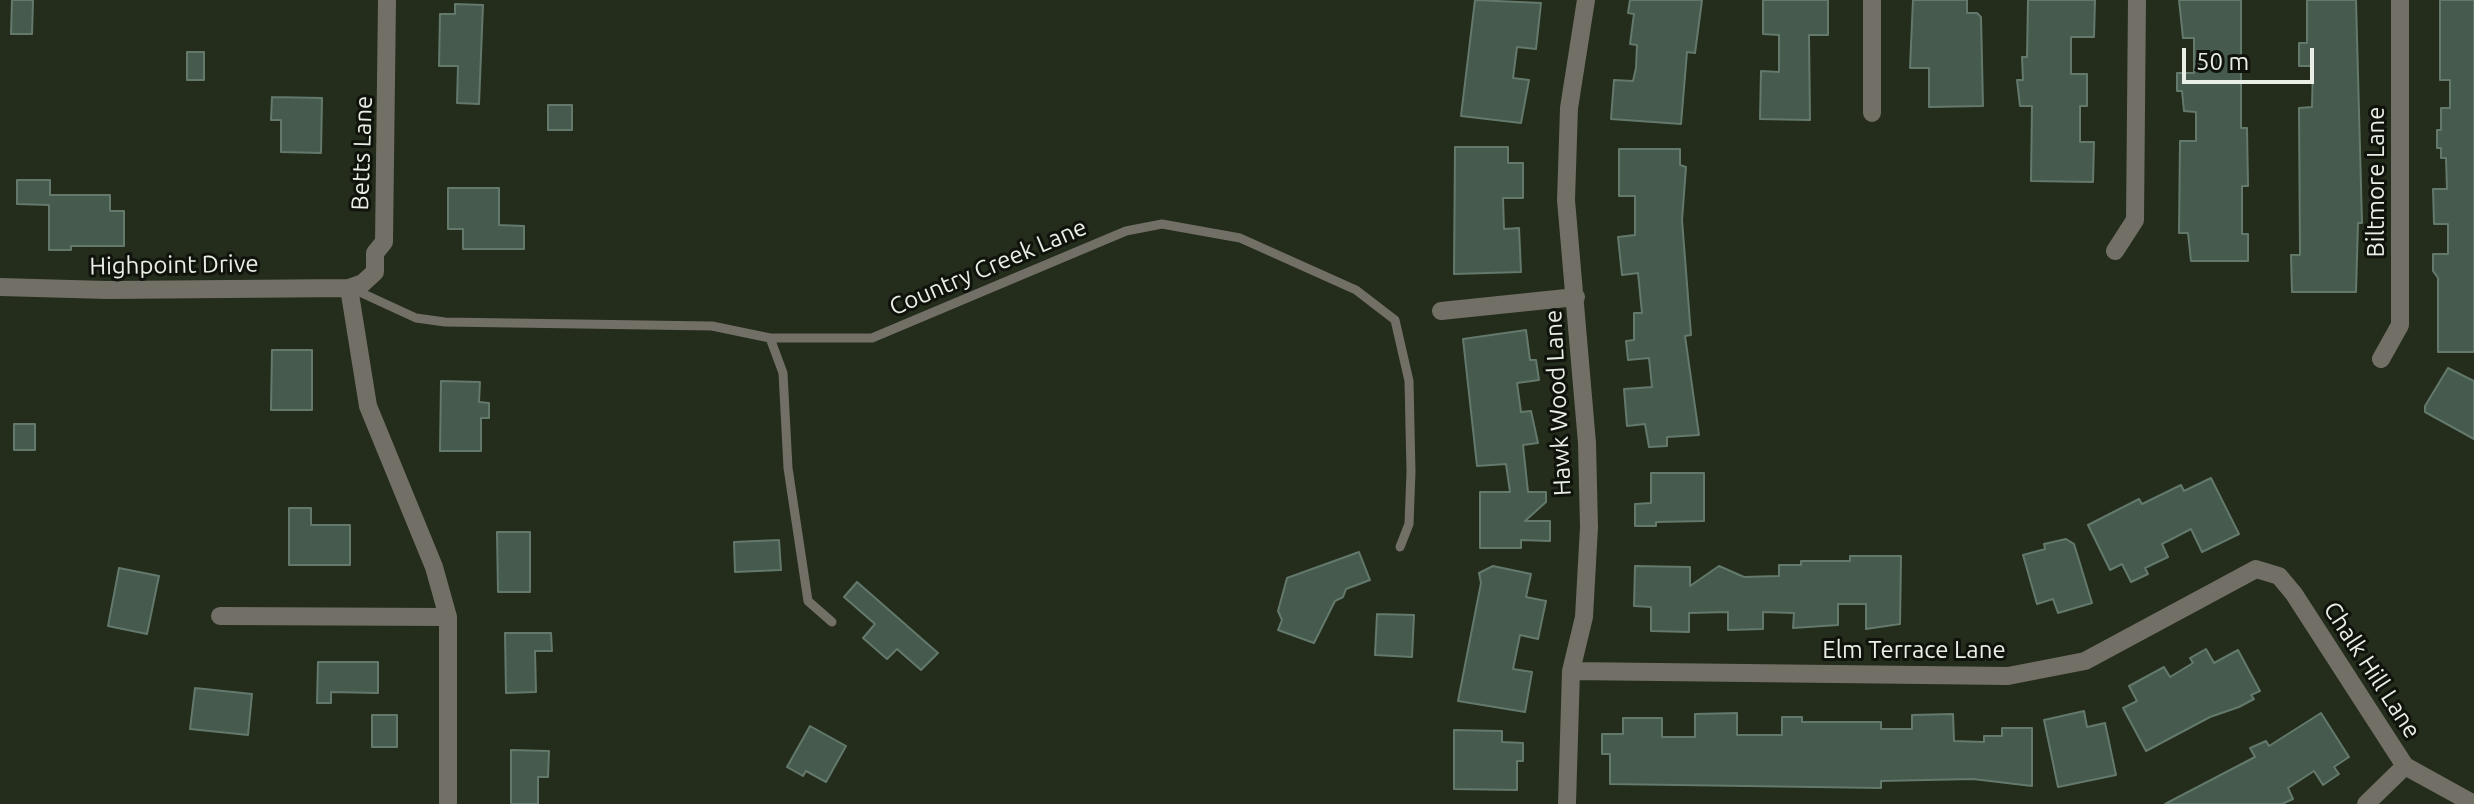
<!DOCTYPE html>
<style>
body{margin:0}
#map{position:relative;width:2474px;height:804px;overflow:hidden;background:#242c1b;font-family:Ubuntu,sans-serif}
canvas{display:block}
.scale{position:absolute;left:2182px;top:48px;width:132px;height:36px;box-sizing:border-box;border:4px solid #e9efe4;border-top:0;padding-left:10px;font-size:24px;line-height:28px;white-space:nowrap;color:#e9efe4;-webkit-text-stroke:6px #0f130c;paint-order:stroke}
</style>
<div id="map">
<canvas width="2474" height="804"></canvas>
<div class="scale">50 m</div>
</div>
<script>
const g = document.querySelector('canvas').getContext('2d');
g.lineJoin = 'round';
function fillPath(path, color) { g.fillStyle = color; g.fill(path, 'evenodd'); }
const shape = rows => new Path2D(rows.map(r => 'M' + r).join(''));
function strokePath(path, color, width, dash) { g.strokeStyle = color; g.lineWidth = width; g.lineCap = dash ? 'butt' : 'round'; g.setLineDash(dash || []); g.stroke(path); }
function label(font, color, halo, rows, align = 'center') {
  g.font = font + ' Ubuntu,sans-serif'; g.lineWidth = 6; g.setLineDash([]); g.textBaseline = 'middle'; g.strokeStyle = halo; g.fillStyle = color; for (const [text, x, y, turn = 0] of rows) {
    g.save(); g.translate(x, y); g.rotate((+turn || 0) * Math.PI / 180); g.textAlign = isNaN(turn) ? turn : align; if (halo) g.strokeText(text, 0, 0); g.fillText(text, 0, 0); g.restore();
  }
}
const building = shape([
 [12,0,33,0,32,34,11,34,12,0],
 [1475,0,1541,3,1536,49,1517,47,1513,78,1529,80,1521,123,1461,116,1475,0],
 [1630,0,1702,0,1695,53,1687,52,1681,124,1611,119,1614,80,1633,81,1636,68,1637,45,1630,44,1634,14,1628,13,1630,0],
 [1763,0,1828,0,1828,35,1809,35,1810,120,1760,119,1761,71,1779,72,1779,35,1763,34,1763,0],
 [1913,0,1967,0,1967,13,1977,13,1981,17,1983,106,1929,107,1929,68,1910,68,1913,0],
 [2028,0,2095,0,2094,37,2071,37,2071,74,2087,74,2087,106,2080,106,2080,142,2094,142,2093,182,2031,181,2032,106,2020,106,2017,80,2023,80,2022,57,2027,57,2028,0],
 [2179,0,2241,0,2241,128,2247,128,2248,186,2242,186,2242,234,2248,234,2248,261,2191,261,2188,233,2179,233,2180,141,2196,141,2196,112,2184,111,2182,91,2177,91,2177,73,2194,73,2194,38,2183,38,2179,0],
 [2307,0,2356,0,2362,223,2358,223,2356,292,2292,292,2291,255,2300,255,2299,108,2312,107,2313,66,2299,66,2299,43,2307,43,2307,0],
 [2440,0,2474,0,2474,352,2438,352,2438,278,2433,271,2433,254,2448,254,2448,224,2434,224,2433,189,2447,189,2446,158,2441,158,2441,148,2437,148,2437,130,2441,130,2441,108,2450,108,2450,80,2440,80,2440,0],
 [455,4,483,5,479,104,457,103,458,66,439,66,440,14,455,14,455,4],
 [187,52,204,52,204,80,187,80,187,52],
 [272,97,322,98,321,153,281,152,281,120,271,120,272,97],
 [548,105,572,105,572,130,548,130,548,105],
 [1455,147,1508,147,1508,163,1523,163,1523,198,1503,198,1504,229,1519,228,1521,272,1454,274,1455,147],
 [1619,149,1680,149,1680,165,1686,167,1682,220,1691,335,1685,336,1699,435,1667,437,1667,446,1649,447,1645,424,1627,426,1624,389,1652,387,1649,358,1628,360,1626,341,1634,340,1634,313,1642,313,1638,273,1622,275,1618,237,1635,235,1635,196,1619,196,1619,149],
 [17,180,50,180,50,195,110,195,110,211,124,211,124,246,71,246,71,250,49,250,49,205,17,204,17,180],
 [448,188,499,188,499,225,524,226,524,249,463,249,463,229,448,229,448,188],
 [1526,330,1530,360,1536,360,1539,380,1517,383,1521,412,1531,411,1538,443,1523,445,1528,492,1546,492,1546,502,1525,521,1550,521,1550,541,1521,540,1521,548,1480,548,1480,492,1510,492,1506,464,1477,466,1463,339,1526,330],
 [272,350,312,350,312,410,271,410,272,350],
 [2448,368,2474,381,2474,439,2425,412,2425,406,2448,368],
 [441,381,480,382,479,402,489,403,489,418,481,418,481,451,440,451,441,381],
 [14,424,35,424,35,450,14,450,14,424],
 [1651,473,1704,473,1704,521,1656,522,1656,526,1635,526,1635,504,1651,503,1651,473],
 [2211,478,2239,534,2202,552,2191,529,2162,544,2168,557,2145,568,2148,574,2131,582,2122,564,2110,570,2088,525,2139,499,2142,504,2181,485,2184,491,2211,478],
 [289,508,311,508,311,525,350,525,350,565,289,565,289,508],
 [497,532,530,532,530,592,498,592,497,532],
 [2066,539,2074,544,2092,603,2058,613,2053,599,2037,604,2023,555,2045,549,2044,544,2066,539],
 [779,540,781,570,735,572,734,542,779,540],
 [1359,552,1370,580,1346,589,1343,597,1335,601,1314,643,1278,630,1282,620,1278,611,1287,578,1359,552],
 [1850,556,1901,556,1900,624,1866,629,1866,604,1838,604,1838,625,1793,628,1794,613,1763,612,1763,629,1728,630,1728,612,1689,613,1689,632,1651,631,1651,607,1634,606,1635,566,1690,567,1690,586,1719,566,1744,577,1779,576,1779,565,1801,565,1801,561,1850,561,1850,556],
 [1493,566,1531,574,1526,597,1546,601,1538,639,1520,635,1513,669,1532,672,1525,712,1458,701,1481,583,1479,573,1493,566],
 [119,568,159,576,147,634,108,626,119,568],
 [857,582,938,653,921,670,897,649,887,659,863,638,875,624,844,597,857,582],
 [1377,614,1414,615,1412,657,1375,655,1377,614],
 [505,633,551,633,552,651,535,651,536,692,506,693,505,633],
 [2206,649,2214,663,2238,650,2260,691,2251,695,2254,699,2239,707,2210,717,2146,751,2123,708,2137,701,2129,686,2164,667,2170,677,2193,663,2190,658,2206,649],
 [318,662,378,662,378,693,331,692,331,703,317,703,318,662],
 [195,688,252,694,248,735,190,729,195,688],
 [2084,711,2087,727,2105,723,2116,775,2058,787,2044,720,2084,711],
 [1737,713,1737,735,1782,735,1782,717,1802,717,1802,722,1881,722,1881,729,1912,729,1912,715,1953,714,1954,741,1984,742,1984,736,2002,736,2002,728,2032,728,2032,786,1973,779,1881,781,1881,788,1610,784,1610,754,1602,754,1602,734,1623,734,1623,718,1662,718,1662,737,1695,737,1695,714,1737,713],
 [2321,713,2349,757,2334,767,2339,774,2323,785,2314,771,2288,788,2293,799,2282,804,2165,804,2255,757,2250,748,2266,741,2269,746,2321,713],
 [372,715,397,715,397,747,372,747,372,715],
 [810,726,846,746,826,782,806,771,803,776,787,767,810,726],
 [1454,730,1502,731,1502,742,1523,743,1523,761,1517,761,1517,790,1454,789,1454,730],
 [511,750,549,751,548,777,538,777,538,804,511,804,511,750]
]);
fillPath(building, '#465a4e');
strokePath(building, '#63796c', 2);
strokePath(shape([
 [353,289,416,318,445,322,712,326,770,338,872,338,1126,231,1162,224,1240,238,1356,290,1395,320,1409,381,1411,472,1409,524,1400,547],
 [770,338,783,373,788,468,808,601,832,622]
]), '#716f66', 9);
strokePath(shape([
 [1872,0,1872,113],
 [2115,251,2135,220,2137,0],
 [0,287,107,290,349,288,363,283,375,272,375,253,384,242,387,0],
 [349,288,368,406,434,567,448,617,448,804],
 [1441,311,1576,297],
 [2381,359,2400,325,2400,0],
 [220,616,448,617],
 [1571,671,2008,676,2085,661,2256,569,2279,576,2294,594,2405,766,2474,804],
 [1567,804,1571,671,1584,617,1589,527,1587,443,1566,200,1569,108,1586,0],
 [2366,804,2405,766]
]), '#716f66', 18);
label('24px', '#e9efe4', '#0f130c', [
 ["Betts Lane",362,153,-88],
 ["Biltmore Lane",2376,182,-90],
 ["Highpoint Drive",174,265,-1],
 ["Country Creek Lane",988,267,-23],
 ["Hawk Wood Lane",1558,403,-93],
 ["Elm Terrace Lane",1914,650],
 ["Chalk Hill Lane",2372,670,57]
]);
</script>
